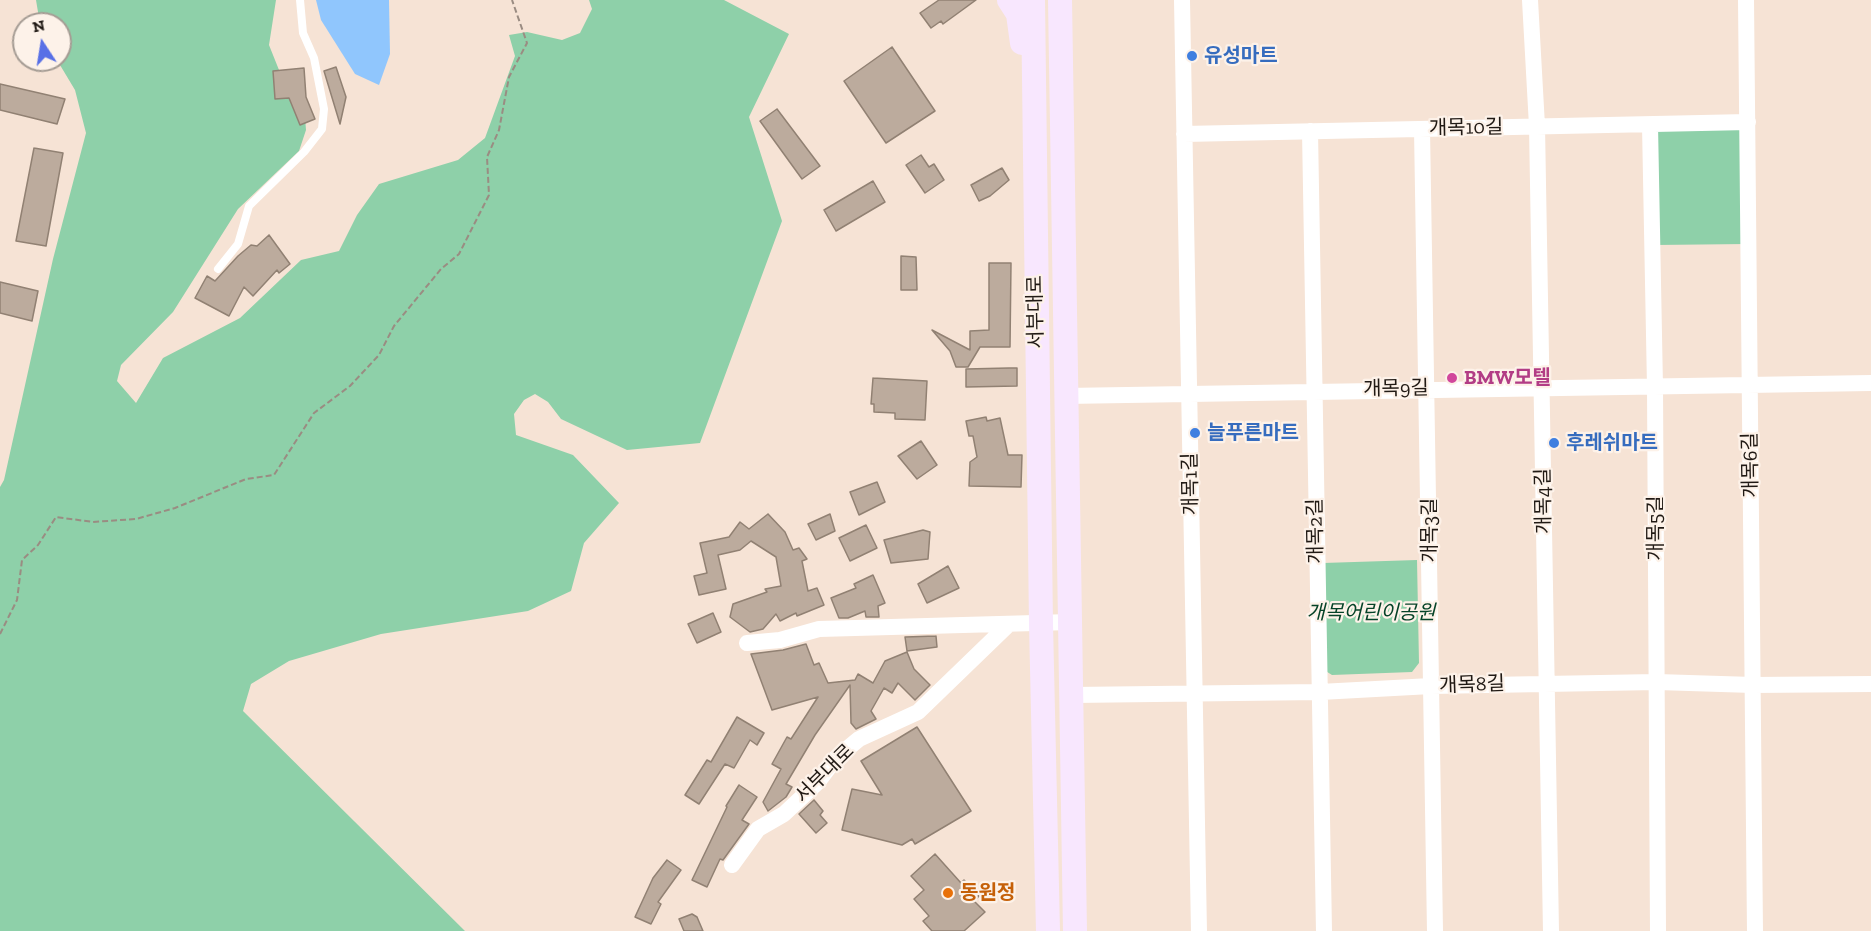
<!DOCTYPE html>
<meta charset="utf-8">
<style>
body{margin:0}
#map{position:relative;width:1871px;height:931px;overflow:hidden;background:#f6e3d5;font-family:"Zilla Slab",serif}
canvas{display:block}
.north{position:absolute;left:12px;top:12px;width:60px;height:60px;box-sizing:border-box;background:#fdf2e9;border:2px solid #a59c94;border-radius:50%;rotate:348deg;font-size:16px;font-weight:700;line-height:24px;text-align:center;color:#211a15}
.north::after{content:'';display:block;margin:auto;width:21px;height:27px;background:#5870e6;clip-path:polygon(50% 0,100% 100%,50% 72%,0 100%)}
</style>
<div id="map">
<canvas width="1871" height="931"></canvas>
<div class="north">N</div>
</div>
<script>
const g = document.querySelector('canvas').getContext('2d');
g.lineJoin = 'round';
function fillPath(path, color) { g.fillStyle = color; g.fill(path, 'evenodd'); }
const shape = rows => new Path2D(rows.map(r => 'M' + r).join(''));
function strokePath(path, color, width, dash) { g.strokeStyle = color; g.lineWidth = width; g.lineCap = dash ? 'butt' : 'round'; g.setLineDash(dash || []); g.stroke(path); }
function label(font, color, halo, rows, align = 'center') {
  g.font = font + ' "Zilla Slab","Noto Sans KR",serif'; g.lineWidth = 4.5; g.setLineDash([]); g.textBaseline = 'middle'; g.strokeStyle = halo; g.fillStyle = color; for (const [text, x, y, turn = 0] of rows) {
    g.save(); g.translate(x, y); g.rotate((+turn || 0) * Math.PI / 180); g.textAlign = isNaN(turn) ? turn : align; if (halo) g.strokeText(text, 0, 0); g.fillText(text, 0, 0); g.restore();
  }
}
fillPath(shape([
 [36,0,276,0,269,45,283,80,304,105,306,130,299,151,238,209,173,312,121,365,117,381,136,403,163,358,240,318,301,260,339,251,357,215,379,184,458,160,485,138,515,56,509,35,527,32,562,40,580,33,592,9,589,0,724,0,789,34,749,117,782,221,700,443,627,450,561,419,548,402,535,394,524,400,514,414,516,435,573,455,619,503,584,543,571,591,528,611,381,634,289,661,251,684,243,711,465,931,0,931,0,487,4,480,53,259,86,133,75,90,57,60,60,60,60,24,40,24],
 [1746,128,1747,244,1655,245,1654,129],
 [1417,560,1419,663,1412,672,1332,675,1324,670,1323,563]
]), '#8ed0a9');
fillPath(shape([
 [316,0,389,0,390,54,379,85,355,74,321,20]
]), '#90c6fd');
const building = shape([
 [939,0,976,0,943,24,941,21,931,28,920,13,939,0],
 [892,47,935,111,886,143,844,81,892,47],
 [336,67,346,97,340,124,324,71,336,67],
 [304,68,306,97,315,119,300,125,289,98,275,99,273,71,304,68],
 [0,84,65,99,57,124,0,110,0,84],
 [777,109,820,166,802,179,760,121,777,109],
 [34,148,63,153,46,246,16,241,34,148],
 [921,155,929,167,934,164,944,180,925,193,906,165,921,155],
 [1002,168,1009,180,990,196,979,201,971,185,1002,168],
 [873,181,885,202,836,231,824,210,873,181],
 [269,235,290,264,279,273,277,270,253,296,244,287,229,316,195,298,207,276,215,281,238,256,251,245,257,246,269,235],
 [901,256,916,257,917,290,901,290,901,256],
 [989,263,1011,263,1010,347,980,347,968,367,956,367,950,351,932,330,970,350,970,331,989,330,989,263],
 [0,282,38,291,32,321,0,313,0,282],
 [1009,368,1017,368,1017,386,966,387,966,369,1009,368],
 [873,378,927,381,925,420,895,419,895,413,874,412,874,404,871,404,873,378],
 [986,417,987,421,1000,418,1008,455,1022,455,1021,487,969,486,970,462,977,457,973,436,969,436,966,421,986,417],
 [921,441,937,465,917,479,898,456,921,441],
 [877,482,885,502,859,515,850,492,877,482],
 [768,514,785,532,793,550,799,548,807,559,802,561,808,591,817,588,824,605,797,616,796,613,780,621,776,614,763,629,750,632,730,617,733,604,767,592,765,589,781,586,776,557,751,541,740,550,718,555,726,589,699,595,694,576,707,573,700,543,729,537,740,522,749,529,768,514],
 [830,514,835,531,816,540,808,524,830,514],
 [866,525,877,548,850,561,839,538,866,525],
 [923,530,930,532,928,559,891,563,884,540,923,530],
 [948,566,959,588,927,603,918,584,948,566],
 [873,575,885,603,878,606,879,617,866,617,865,611,848,618,839,618,831,598,856,588,854,584,873,575],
 [713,613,721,632,697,643,688,624,713,613],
 [936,636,937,647,907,651,905,637,936,636],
 [806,644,814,665,819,663,828,683,855,680,858,674,873,683,885,661,907,652,914,669,930,685,915,700,898,683,892,693,884,688,871,711,876,719,856,729,851,723,850,685,815,735,786,784,792,787,786,797,768,811,763,802,781,769,772,764,787,737,791,739,818,697,772,710,751,654,783,650,806,644],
 [737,717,764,733,757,745,750,740,734,768,725,764,699,804,685,795,707,760,711,762,737,717],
 [917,727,971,811,915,844,912,839,902,845,842,830,852,789,882,795,861,761,917,727],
 [739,785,757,797,742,820,749,824,723,860,720,859,707,887,692,880,727,807,726,806,739,785],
 [814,800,823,811,820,815,827,823,816,833,799,814,814,800],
 [935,854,961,883,964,880,979,896,974,901,985,912,964,931,932,931,923,921,929,916,914,899,924,890,911,876,935,854],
 [667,860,681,870,658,902,661,904,651,924,635,917,653,878,667,860],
 [692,914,697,917,703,931,684,931,679,919,692,914]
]);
fillPath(building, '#bcab9d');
strokePath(building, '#918173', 1.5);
strokePath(shape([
 [0,634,17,600,22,560,38,545,56,517,93,522,136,519,175,508,246,479,274,475,314,413,350,386,379,355,394,326,441,269,459,254,489,195,487,157,499,130,509,77,527,43,512,0]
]), '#9a8c82', 2, [6, 3]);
strokePath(shape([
 [218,269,238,244,249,206,304,152,322,129,324,109,314,58,303,33,300,0]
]), '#fff', 8);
strokePath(shape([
 [1182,0,1199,931],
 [1530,0,1537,126,1551,931],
 [1746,0,1755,931],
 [1650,125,1655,387,1658,931],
 [1422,129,1435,931],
 [1310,131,1324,931],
 [1184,134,1748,122],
 [1065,396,1871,383],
 [747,643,780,640,819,629,1071,622],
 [1072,695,1320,692,1431,686,1657,682,1753,685,1871,684],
 [732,865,758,829,784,814,818,782,836,758,859,739,918,712,1008,625]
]), '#fff', 16);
strokePath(shape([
 [1009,0,1018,14,1022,43],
 [1033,0,1041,624,1048,931],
 [1060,0,1075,931]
]), '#f8e7fe', 24);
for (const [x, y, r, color] of [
 [1192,56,6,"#3f7fe0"],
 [1452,378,6,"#d1479c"],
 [1195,433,6,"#3f7fe0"],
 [1554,443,6,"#3f7fe0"],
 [948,893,6,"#e8710a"]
]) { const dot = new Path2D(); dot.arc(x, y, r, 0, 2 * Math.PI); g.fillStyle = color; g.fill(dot); strokePath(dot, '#fdf2e9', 2); }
label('bold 20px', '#366cbe', '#fdf2e9', [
 ["유성마트",1204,56],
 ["늘푸른마트",1207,433],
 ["후레쉬마트",1566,443]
], 'left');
label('20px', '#211a15', '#fdf2e9', [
 ["개목10길",1466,128,-1],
 ["서부대로",1036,312,-91],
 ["개목9길",1396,389,-1],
 ["개목6길",1751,465,-91],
 ["개목1길",1191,484,-91],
 ["개목4길",1544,501,-91],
 ["개목5길",1656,528,-90],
 ["개목3길",1430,530,-90],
 ["개목2길",1316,531,-91],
 ["개목8길",1472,685,-2],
 ["서부대로",825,774,-45]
]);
label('bold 20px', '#b23c85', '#fdf2e9', [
 ["BMW모텔",1464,378]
], 'left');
label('italic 20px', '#054328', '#fdf2e9', [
 ["개목어린이공원",1371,613]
]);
label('bold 20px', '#c56008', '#fdf2e9', [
 ["동원정",960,893]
], 'left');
</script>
